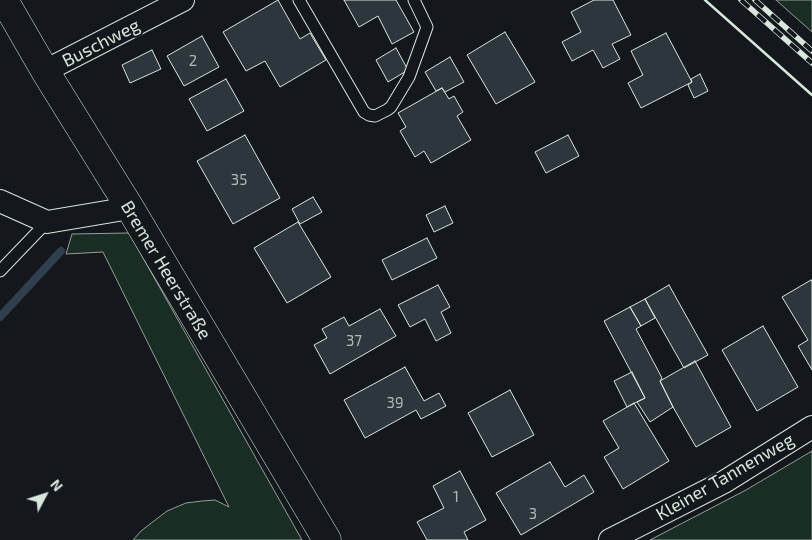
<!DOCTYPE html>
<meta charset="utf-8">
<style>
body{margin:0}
#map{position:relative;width:812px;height:540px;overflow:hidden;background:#14181c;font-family:"Exo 2",sans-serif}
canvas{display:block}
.north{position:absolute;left:20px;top:470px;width:50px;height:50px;-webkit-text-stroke:4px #14181c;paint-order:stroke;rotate:50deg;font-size:14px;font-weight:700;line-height:20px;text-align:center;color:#d8e6dc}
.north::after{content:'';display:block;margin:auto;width:18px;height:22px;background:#d8e6dc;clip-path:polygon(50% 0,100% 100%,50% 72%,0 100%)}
</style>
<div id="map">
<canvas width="812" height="540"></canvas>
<div class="north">N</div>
</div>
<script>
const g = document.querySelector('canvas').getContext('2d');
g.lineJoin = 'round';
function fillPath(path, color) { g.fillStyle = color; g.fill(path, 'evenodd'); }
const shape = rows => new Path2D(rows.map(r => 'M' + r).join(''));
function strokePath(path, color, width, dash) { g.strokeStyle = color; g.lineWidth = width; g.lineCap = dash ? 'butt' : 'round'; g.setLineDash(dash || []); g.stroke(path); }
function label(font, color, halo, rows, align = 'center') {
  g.font = font + ' "Exo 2",sans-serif'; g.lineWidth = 4; g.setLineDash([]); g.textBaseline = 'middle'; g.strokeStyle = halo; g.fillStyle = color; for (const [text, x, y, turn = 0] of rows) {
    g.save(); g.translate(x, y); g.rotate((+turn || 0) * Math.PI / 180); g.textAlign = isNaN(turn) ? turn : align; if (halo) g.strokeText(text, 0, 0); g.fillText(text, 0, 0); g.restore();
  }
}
const green = shape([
 [776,0,812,0,812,32,776,0],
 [129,233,302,540,133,540,141,531,167,511,186,503,202,501,215,500,229,507,103,252,66,254,72,234,129,233],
 [812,451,812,540,650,540,746,490,812,451]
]);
fillPath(green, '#1a2d24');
strokePath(green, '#939e99', 1);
strokePath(shape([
 [0,317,61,251]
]), '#2f3f4d', 8);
const building = shape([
 [278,0,300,39,310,33,326,60,280,87,265,61,246,71,223,32,278,0],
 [344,0,396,0,414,32,392,44,378,16,359,27,344,0],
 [594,0,613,0,631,35,612,44,620,59,603,68,593,50,572,61,562,42,581,32,571,12,594,0],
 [505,32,535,82,496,104,467,55,505,32],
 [666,33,692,82,641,108,628,83,643,75,631,51,666,33],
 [202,36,219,67,184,86,167,56,202,36],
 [396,48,408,70,388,82,376,60,396,48],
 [152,50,161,69,130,83,122,65,152,50],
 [450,57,464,82,445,92,442,88,436,91,425,72,450,57],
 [700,74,708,91,694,98,688,85,692,82,691,79,700,74],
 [226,79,244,111,207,131,189,99,226,79],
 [442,88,449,99,454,96,463,112,457,116,471,140,431,163,424,151,415,157,400,131,406,127,398,113,442,88],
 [245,135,280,198,233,224,197,161,245,135],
 [568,135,579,156,546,173,535,152,568,135],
 [313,197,322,212,300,224,292,209,313,197],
 [445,206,453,223,434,232,426,215,445,206],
 [298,222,331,277,287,303,254,248,298,222],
 [427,238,437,258,392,280,382,260,427,238],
 [811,280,812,282,812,370,798,346,808,340,782,297,811,280],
 [438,285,450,307,441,312,451,333,436,341,425,319,410,327,398,305,438,285],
 [669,285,708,355,684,368,645,299,669,285],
 [645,299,655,318,641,326,630,307,645,299],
 [630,307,641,326,636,329,662,378,660,381,673,407,650,422,637,402,645,398,604,321,630,307],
 [380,309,396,336,330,374,314,345,327,338,322,329,344,317,349,326,380,309],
 [763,326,798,387,757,411,722,350,763,326],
 [695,361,731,427,696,447,673,407,660,381,695,361],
 [405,367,424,401,439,393,446,406,421,419,416,410,365,438,344,400,405,367],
 [632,372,645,398,627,407,614,381,632,372],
 [510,390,534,435,492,457,468,413,510,390],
 [634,403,669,461,623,489,604,457,619,448,603,421,634,403],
 [550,462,565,487,584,475,594,492,521,535,496,493,550,462],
 [460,471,486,520,464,532,468,540,427,540,417,522,444,508,433,486,460,471]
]);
fillPath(building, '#2c363c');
strokePath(building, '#d8e6dc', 1);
const service = shape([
 [299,0,364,112,369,115,375,116,387,110,391,107,409,77,427,27,414,0],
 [0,271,47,222]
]);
const minor = shape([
 [45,71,183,0],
 [0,201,47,222,130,208],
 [610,540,724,482,812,427]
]);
const secondary = shape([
 [4,0,45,71,130,208,327,540]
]);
strokePath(service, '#d8e6dc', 13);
strokePath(minor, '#d8e6dc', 24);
strokePath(secondary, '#d8e6dc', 29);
strokePath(service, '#14181c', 11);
strokePath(minor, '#14181c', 22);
strokePath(secondary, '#14181c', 28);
const rail = shape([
 [741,0,812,63],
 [755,0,812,51]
]);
strokePath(rail, '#d8e6dc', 5.5);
strokePath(rail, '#14181c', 4, [11]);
strokePath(shape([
 [705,0,812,95]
]), '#d8e6dc', 2.5);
label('15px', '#adbab4', null, [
 ["2",193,61],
 ["35",239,180],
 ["37",354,341],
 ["39",395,403],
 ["1",456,497],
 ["3",533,514]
]);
label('18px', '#d8e6dc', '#14181c', [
 ["Buschweg",101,43,-27],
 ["Bremer Heerstraße",166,270,59],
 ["Kleiner Tannenweg",725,477,-30]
]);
</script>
